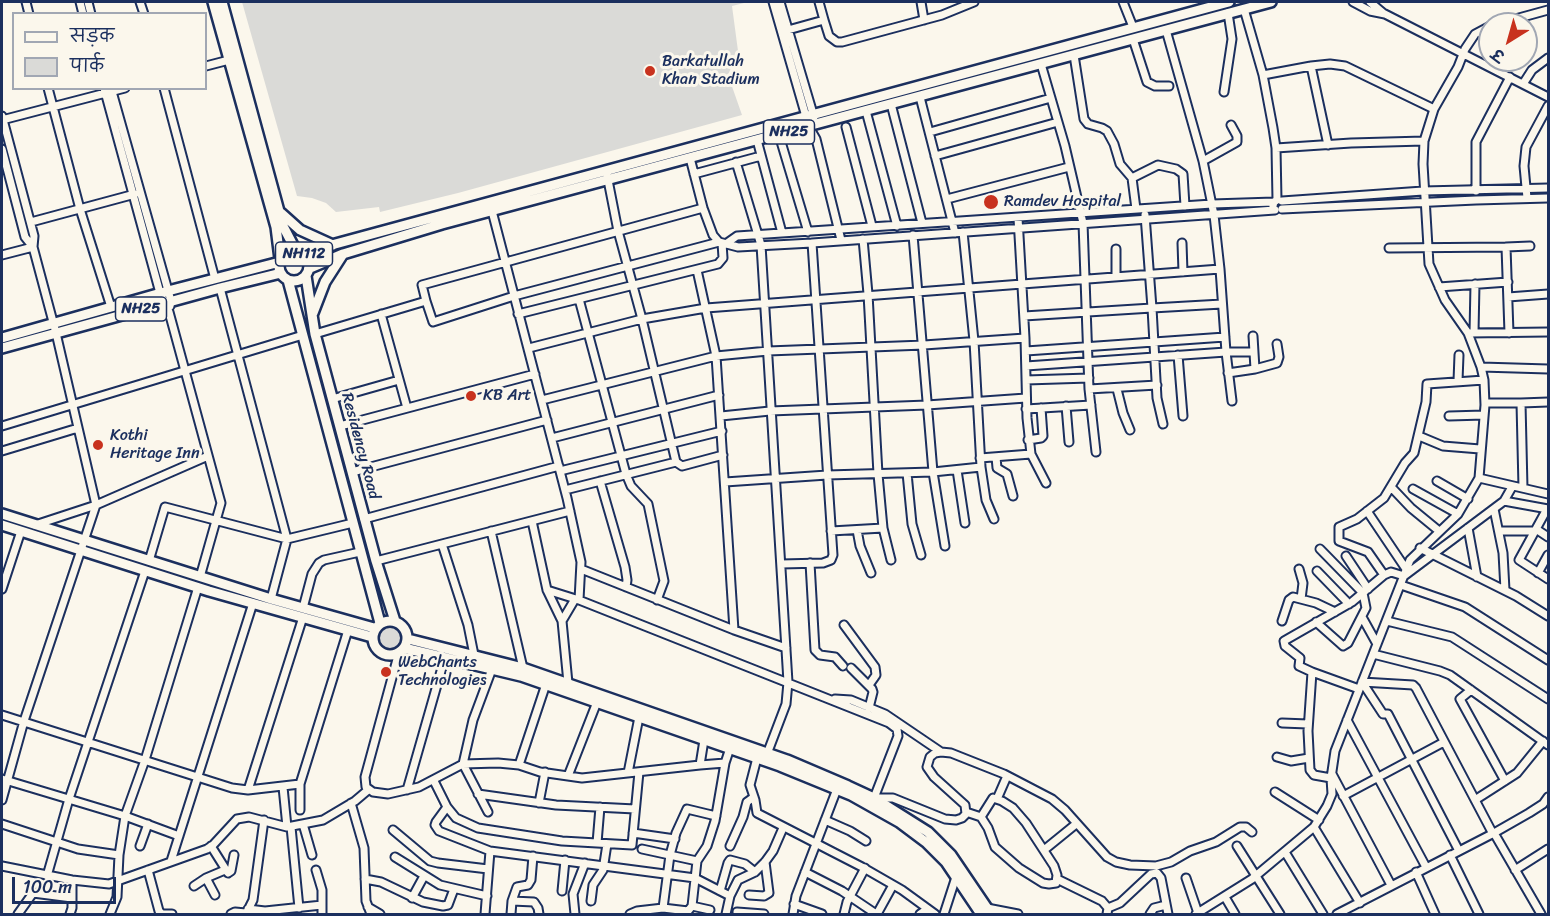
<!DOCTYPE html>
<meta charset="utf-8">
<style>
body{margin:0}
#map{position:relative;width:1550px;height:916px;overflow:hidden;background:#fbf7ec;font-family:Sriracha,"Playpen Sans Deva",sans-serif}
canvas{display:block}
.frame{position:absolute;inset:0;border:3px solid #1b2f5e;pointer-events:none}
.legend{position:absolute;left:12px;top:12px;width:195px;height:78px;box-sizing:border-box;background:#fbf7ec;border:2px solid #a1a7b3;margin:0;padding:8px 10px;list-style:none;font-size:18px;color:#1b2f5e}
.legend li{display:flex;align-items:center;gap:12px;height:30px}
.legend b{width:30px;border:2px solid #a1a7b3}
.north{position:absolute;left:1478px;top:12px;width:60px;height:60px;box-sizing:border-box;background:#fbf7ec;border:2px solid #a1a7b3;border-radius:50%;rotate:217deg;font-size:16px;font-weight:700;line-height:24px;text-align:center;color:#1b2f5e}
.north::after{content:'';display:block;margin:auto;width:21px;height:27px;background:#c8321e;clip-path:polygon(50% 0,100% 100%,50% 72%,0 100%)}
.scale{position:absolute;left:12px;top:877px;width:104px;height:27px;box-sizing:border-box;border:3px solid #1b2f5e;border-top:0;padding-left:8px;font-size:18px;line-height:21px;white-space:nowrap;color:#1b2f5e;-webkit-text-stroke:4px #fbf7ec;paint-order:stroke}
</style>
<div id="map">
<canvas width="1550" height="916"></canvas>
<div class="frame"></div>
<ul class="legend">
<li><b style="height:8px;background:#fbf7ec"></b>सड़क</li>
<li><b style="height:16px;background:#dadad7"></b>पार्क</li>
</ul>
<div class="north">उ</div>
<div class="scale">100 m</div>
</div>
<script>
const g = document.querySelector('canvas').getContext('2d');
g.lineJoin = 'round';
function fillPath(path, color) { g.fillStyle = color; g.fill(path, 'evenodd'); }
const shape = rows => new Path2D(rows.map(r => 'M' + r).join(''));
function strokePath(path, color, width, dash) { g.strokeStyle = color; g.lineWidth = width; g.lineCap = dash ? 'butt' : 'round'; g.setLineDash(dash || []); g.stroke(path); }
function label(font, color, halo, rows, align = 'center') {
  g.font = font + ' Sriracha,sans-serif'; g.lineWidth = 6; g.setLineDash([]); g.textBaseline = 'middle'; g.strokeStyle = halo; g.fillStyle = color; for (const [text, x, y, turn = 0] of rows) {
    g.save(); g.translate(x, y); g.rotate((+turn || 0) * Math.PI / 180); g.textAlign = isNaN(turn) ? turn : align; if (halo) g.strokeText(text, 0, 0); g.fillText(text, 0, 0); g.restore();
  }
}
fillPath(shape([
 [242,2,748,2,732,6,738,51,728,75,742,115,458,193,380,212,379,207,336,212,326,203,312,198,297,196],
 '379 639a11 11 0 1 1 22 0a11 11 0 1 1-22 0Z'
]), '#dadad7');
const minor = shape([
 [26,2,29,14],
 [80,2,83,14],
 [88,2,91,14],
 [140,2,144,14],
 [773,2,809,127,816,139,841,240],
 [780,2,814,117],
 [921,2,924,20],
 [1123,2,1133,27],
 [1353,2,1370,11,1385,14,1548,97],
 [1370,2,1383,13],
 [1244,9,1263,75,1273,128,1276,148,1277,200,1274,202,1273,206],
 [824,20,829,36,837,42,842,42,942,15,974,2],
 [1497,24,1548,10],
 [788,30,824,20,819,2],
 [1133,39,1147,82,1155,86,1169,86],
 [1074,55,1084,119,1088,124,1102,128,1107,131,1114,144,1120,164,1132,178],
 [1041,64,1065,146,1083,223,1089,389,1096,452],
 [206,66,229,60],
 [1311,66,1328,145],
 [1263,75,1311,66,1330,64,1345,66,1434,109],
 [1523,84,1532,70,1548,58],
 [48,88,80,209,111,307],
 [104,88,160,293,169,312,221,503,200,577],
 [111,88,171,301,170,306],
 [164,88,215,279],
 [1224,92,1232,39,1228,13],
 [920,97,955,233],
 [891,104,922,223],
 [866,111,897,226],
 [2,116,34,236,33,247,56,333,96,505,24,721,2,800],
 [2,120,125,88],
 [846,127,872,226],
 [930,132,1051,98],
 [779,135,808,232],
 [757,140,782,233],
 [1276,148,1351,143,1424,141],
 [2,149,25,237,33,247],
 [935,156,1058,122],
 [690,158,703,208,713,235,719,242],
 [1203,161,1237,142,1237,136,1231,125],
 [736,162,761,245,788,682,786,704,767,754],
 [694,174,761,156],
 [607,175,618,231,642,319,676,462,682,466,723,455],
 [1476,191,1476,142,1510,77],
 [1527,198,1524,166,1526,147,1548,106],
 [947,199,1069,167],
 [1282,201,1423,191,1548,188],
 [1136,209,1132,178,1158,165,1176,169,1183,174,1185,206],
 [1282,209,1476,200,1548,198],
 [492,211,567,498,581,562,579,600],
 [1145,215,1152,308,1222,304],
 [31,222,135,194],
 [963,232,974,341,981,467,986,500,994,519],
 [913,235,933,472,945,546],
 [863,239,868,294,878,474,883,528,891,560],
 [727,243,737,236,1212,204,1274,202],
 [1182,243,1183,272],
 [1506,247,1530,246],
 [1389,248,1506,247,1509,333],
 [1116,249,1116,277],
 [2,255,33,247],
 [697,270,716,356,734,630,786,648],
 [1439,287,1508,282],
 [220,288,287,539,271,599],
 [1508,297,1548,294],
 [579,299,626,474,631,486,648,504,664,581,657,600],
 [426,301,422,285,703,208],
 [381,314,407,408],
 [518,314,718,264,723,258,722,243],
 [1024,316,1152,308,1157,398,1163,424],
 [1468,333,1548,332],
 [1474,333,1475,284],
 [315,334,426,301,433,322,514,296,719,242,738,247,812,243,1275,210],
 [1253,336,1255,369],
 [529,348,642,319,706,308,1220,269,1214,215,1203,161,1166,30],
 [1026,351,1225,337],
 [1178,355,1183,416],
 [1026,366,1226,352,1220,269],
 [1481,367,1548,369],
 [1228,373,1255,369,1277,363,1279,357,1277,344],
 [1026,380,1089,378],
 [1458,381,1459,355],
 [1089,389,1157,385],
 [1117,389,1123,413,1130,430],
 [332,399,399,380],
 [542,400,716,356,768,351,924,345,1025,338],
 [1232,401,1226,352,1254,352],
 [1485,403,1521,403,1523,488],
 [1521,403,1548,402],
 [1066,406,1069,442],
 [1026,409,1091,405],
 [721,416,770,411,927,405,1026,398],
 [1449,416,1484,415],
 [2,426,303,335],
 [340,426,535,374],
 [1419,436,1443,446,1480,449],
 [552,438,719,395],
 [1028,440,1041,438,1043,436,1041,408],
 [2,451,78,428],
 [1031,454,1046,483],
 [996,457,997,468,1007,474,1013,496],
 [980,458,1031,454,1027,418,1025,338,1018,218],
 [957,470,965,523],
 [560,471,722,431],
 [352,472,547,420],
 [907,473,912,524,921,555],
 [1479,478,1548,494],
 [600,481,625,567,627,580,626,587],
 [1437,481,1468,499],
 [725,482,827,475,933,472,981,467],
 [1392,488,1411,508,1439,531],
 [1413,489,1458,514],
 [565,490,676,462],
 [1504,501,1548,509],
 [1494,509,1503,553,1505,590],
 [1367,511,1406,569],
 [364,519,559,466],
 [532,521,547,590,562,621],
 [35,525,96,505,208,456],
 [1468,528,1477,577],
 [1536,529,1547,509],
 [857,530,860,546,871,573],
 [491,531,523,668],
 [831,531,883,528],
 [1499,531,1534,531],
 [1548,537,1536,529,1519,560,1548,579],
 [442,544,468,625,474,655],
 [1420,548,1516,596,1548,616],
 [1346,556,1368,589],
 [149,561,165,507,287,539,353,523],
 [376,561,570,511],
 [810,563,815,650,820,655,835,657,843,666],
 [781,564,823,563,831,560,833,555,812,243],
 [581,569,734,630],
 [1299,569,1303,583,1301,599],
 [1317,571,1349,604],
 [1538,573,1548,555],
 [1384,575,1368,552,1339,541,1339,527,1357,519,1384,498,1405,463,1414,453,1426,402,1427,384,1484,380],
 [1401,585,1465,607,1548,660],
 [2,589,21,531],
 [547,590,579,600,889,723,897,729,898,736,874,798,893,798,945,819,956,820,962,818,966,814,965,805,934,777,927,767,930,757,935,753,941,752,951,753,1004,774,1052,799,1065,810,1107,857,1116,862,1130,865,1156,866,1171,862,1190,851,1216,842,1240,827,1246,827,1252,832],
 [303,608,312,574,319,563,324,560,360,552],
 [1362,617,1377,644],
 [1282,621,1289,600,1293,597,1316,603,1335,612],
 [1387,621,1452,637,1548,699],
 [1316,622,1343,646,1348,643,1366,608,1363,593,1320,549],
 [844,625,875,667,876,675,869,685],
 [399,652,365,777,366,787,373,792,388,794,419,787,463,764,498,763,519,765,540,772,582,778,700,765,704,740],
 [1373,654,1440,671,1450,675,1548,745],
 [851,668,872,689,873,692,869,708],
 [1312,672,1359,689],
 [1362,682,1413,685,1416,688,1493,834],
 [1362,682,1383,714,1388,714,1459,851],
 [568,683,562,621,575,599],
 [1471,690,1460,699,1505,781],
 [835,699,851,700,885,714,941,752],
 [2,715,232,788,248,790,300,784,348,630],
 [1347,720,1426,867],
 [1282,723,1308,724],
 [1277,757,1291,761,1309,758],
 [757,758,750,785,755,800,757,813,862,867,902,890,935,914],
 [519,765,546,684],
 [700,765,725,763],
 [628,773,639,717],
 [1332,774,1391,885],
 [568,776,597,702],
 [1331,778,1314,775,1310,770,1308,731,1312,672,1299,666,1300,658,1285,646,1284,641,1352,602,1384,575,1391,572,1404,576,1504,501,1512,487],
 [2,779,125,816,179,836],
 [434,781,447,807,456,818,478,828,562,841,632,845,639,772],
 [300,784,300,810],
 [283,787,287,827],
 [248,790,303,617],
 [407,790,445,657],
 [1275,792,1319,820],
 [478,794,556,805,635,809],
 [1343,796,1444,742],
 [997,799,1007,776],
 [1475,800,1517,773,1543,741],
 [351,803,364,848,366,901,371,914],
 [539,803,545,772],
 [447,807,436,822,435,825,439,831,490,851,695,878,730,896,738,880,755,872,765,862,773,851,783,828],
 [488,812,463,764,473,720,492,669],
 [966,812,981,817,988,828,995,847,1019,868,1043,883,1049,884,1056,883,1057,875,1054,866,1026,823,1013,808,1002,801,993,798,981,817],
 [825,820,850,831,866,841],
 [2,824,78,849,119,855,125,816,145,760,198,587],
 [303,824,312,855],
 [291,827,299,908],
 [1314,827,1360,903],
 [393,830,430,861,438,863,488,869],
 [633,833,675,839],
 [1494,833,1541,914],
 [597,843,600,807],
 [140,846,148,824],
 [211,846,228,873,231,871,234,855],
 [730,846,743,817,747,802,754,797],
 [1237,846,1280,914],
 [642,849,697,861],
 [1044,850,1076,824],
 [1285,852,1323,914],
 [1450,855,1479,914],
 [395,857,440,885,487,896],
 [171,861,253,603],
 [2,866,72,880,109,884,207,849,213,845,237,819,249,817,287,827,323,820,355,801,368,790],
 [148,870,159,911,162,914,172,914],
 [316,870,322,890,322,914],
 [1515,870,1548,849],
 [805,872,842,891,876,914],
 [1416,872,1435,914],
 [47,876,69,799,145,571],
 [1186,878,1198,913],
 [365,879,381,882,423,902,443,906,448,905,454,889],
 [1057,879,1102,901,1108,908,1107,914],
 [194,886,206,878],
 [562,891,565,860],
 [720,891,728,863,730,860,745,864,755,872],
 [215,895,206,878,225,870],
 [749,895,764,896,769,893,765,862],
 [1225,897,1235,914],
 [412,898,424,876],
 [512,901,534,902,538,908,539,914],
 [591,901,593,885,603,870,607,844],
 [794,904,822,914],
 [692,906,710,910],
 [368,907,380,914],
 [663,908,688,911,692,906,697,861,707,846,715,821,725,763,730,748],
 [987,908,1018,914],
 [1108,908,1120,903,1151,874,1157,873,1161,878,1168,914],
 [248,909,265,911,322,905],
 [737,912,764,914],
 [18,914,33,893,72,898],
 [70,914,72,908,72,880],
 [110,914,117,897,119,855],
 [231,914,235,912,246,913],
 [246,914,253,900,264,820],
 [485,914,490,851],
 [511,914,512,901,517,887,528,885,531,880,533,856],
 [575,914,573,894,585,863],
 [630,914,637,911,663,908,670,855,676,833,687,809,716,816],
 [726,914,730,896],
 [793,914,796,896,837,789],
 [844,914,847,902,865,868],
 [877,914,893,885],
 [920,914,927,909],
 [944,914,956,877],
 [1150,914,1154,908,1166,905],
 [1196,914,1252,879,1314,827,1327,806,1332,794,1331,778,1335,751,1410,560,1458,514,1479,478,1485,405,1484,380,1481,367,1468,333,1445,300,1429,264,1423,164,1424,141,1434,109,1458,67,1465,49,1475,34,1490,26],
 [1337,914,1494,833,1529,813,1543,804,1548,797]
]);
const major = shape([
 [213,2,276,227,280,259],
 [222,2,283,226,296,251],
 [281,213,300,230,333,245],
 '279 266a15 15 0 1 1 30 0a15 15 0 1 1-30 0Z',
 [302,253,1229,2],
 [310,268,343,254,442,224,1271,2],
 [306,276,315,334,376,561,395,621],
 [288,280,380,623],
 [313,313,325,282,343,254],
 [2,338,168,291,280,262],
 [2,348,220,288,281,273],
 [2,514,271,599,374,628],
 [2,525,209,591,372,637],
 '373 638a17 17 0 1 1 34 0a17 17 0 1 1-34 0Z',
 [408,639,523,668,787,760,848,786,874,798,928,832,951,855,991,914],
 [404,648,521,676,780,766,851,795,899,822,927,843,946,862,981,914]
]);
strokePath(minor, '#1b2f5e', 11);
strokePath(major, '#1b2f5e', 14);
strokePath(minor, '#fbf7ec', 7);
strokePath(major, '#fbf7ec', 9);
for (const [x, y, r, color] of [
 [650,71,6,"#c8321e"],
 [991,202,8,"#c8321e"],
 [471,396,6,"#c8321e"],
 [98,445,6,"#c8321e"],
 [386,672,6,"#c8321e"]
]) { const dot = new Path2D(); dot.arc(x, y, r, 0, 2 * Math.PI); g.fillStyle = color; g.fill(dot); strokePath(dot, '#fbf7ec', 2); }
for (const [x, y, w] of [
 [789,132,51],
 [304,254,57],
 [141,309,51]
]) { const box = new Path2D(); box.roundRect(x - w / 2, y - 12, w, 24, 4.5); g.fillStyle = '#fbf7ec'; g.fill(box); strokePath(box, '#1b2f5e', 1.5); }
label('bold 15px', '#1b2f5e', null, [
 ["NH25",789,132],
 ["NH112",304,254],
 ["NH25",141,309]
]);
label('16px', '#1b2f5e', '#fbf7ec', [
 ["Barkatullah",662,62],
 ["Khan Stadium",662,80],
 ["Ramdev Hospital",1004,202],
 ["KB Art",483,396],
 ["Kothi",110,436],
 ["Heritage Inn",110,454],
 ["WebChants",398,663],
 ["Technologies",398,681]
], 'left');
label('16px', '#1b2f5e', '#fbf7ec', [
 ["Residency Road",360,446,75]
]);
</script>
